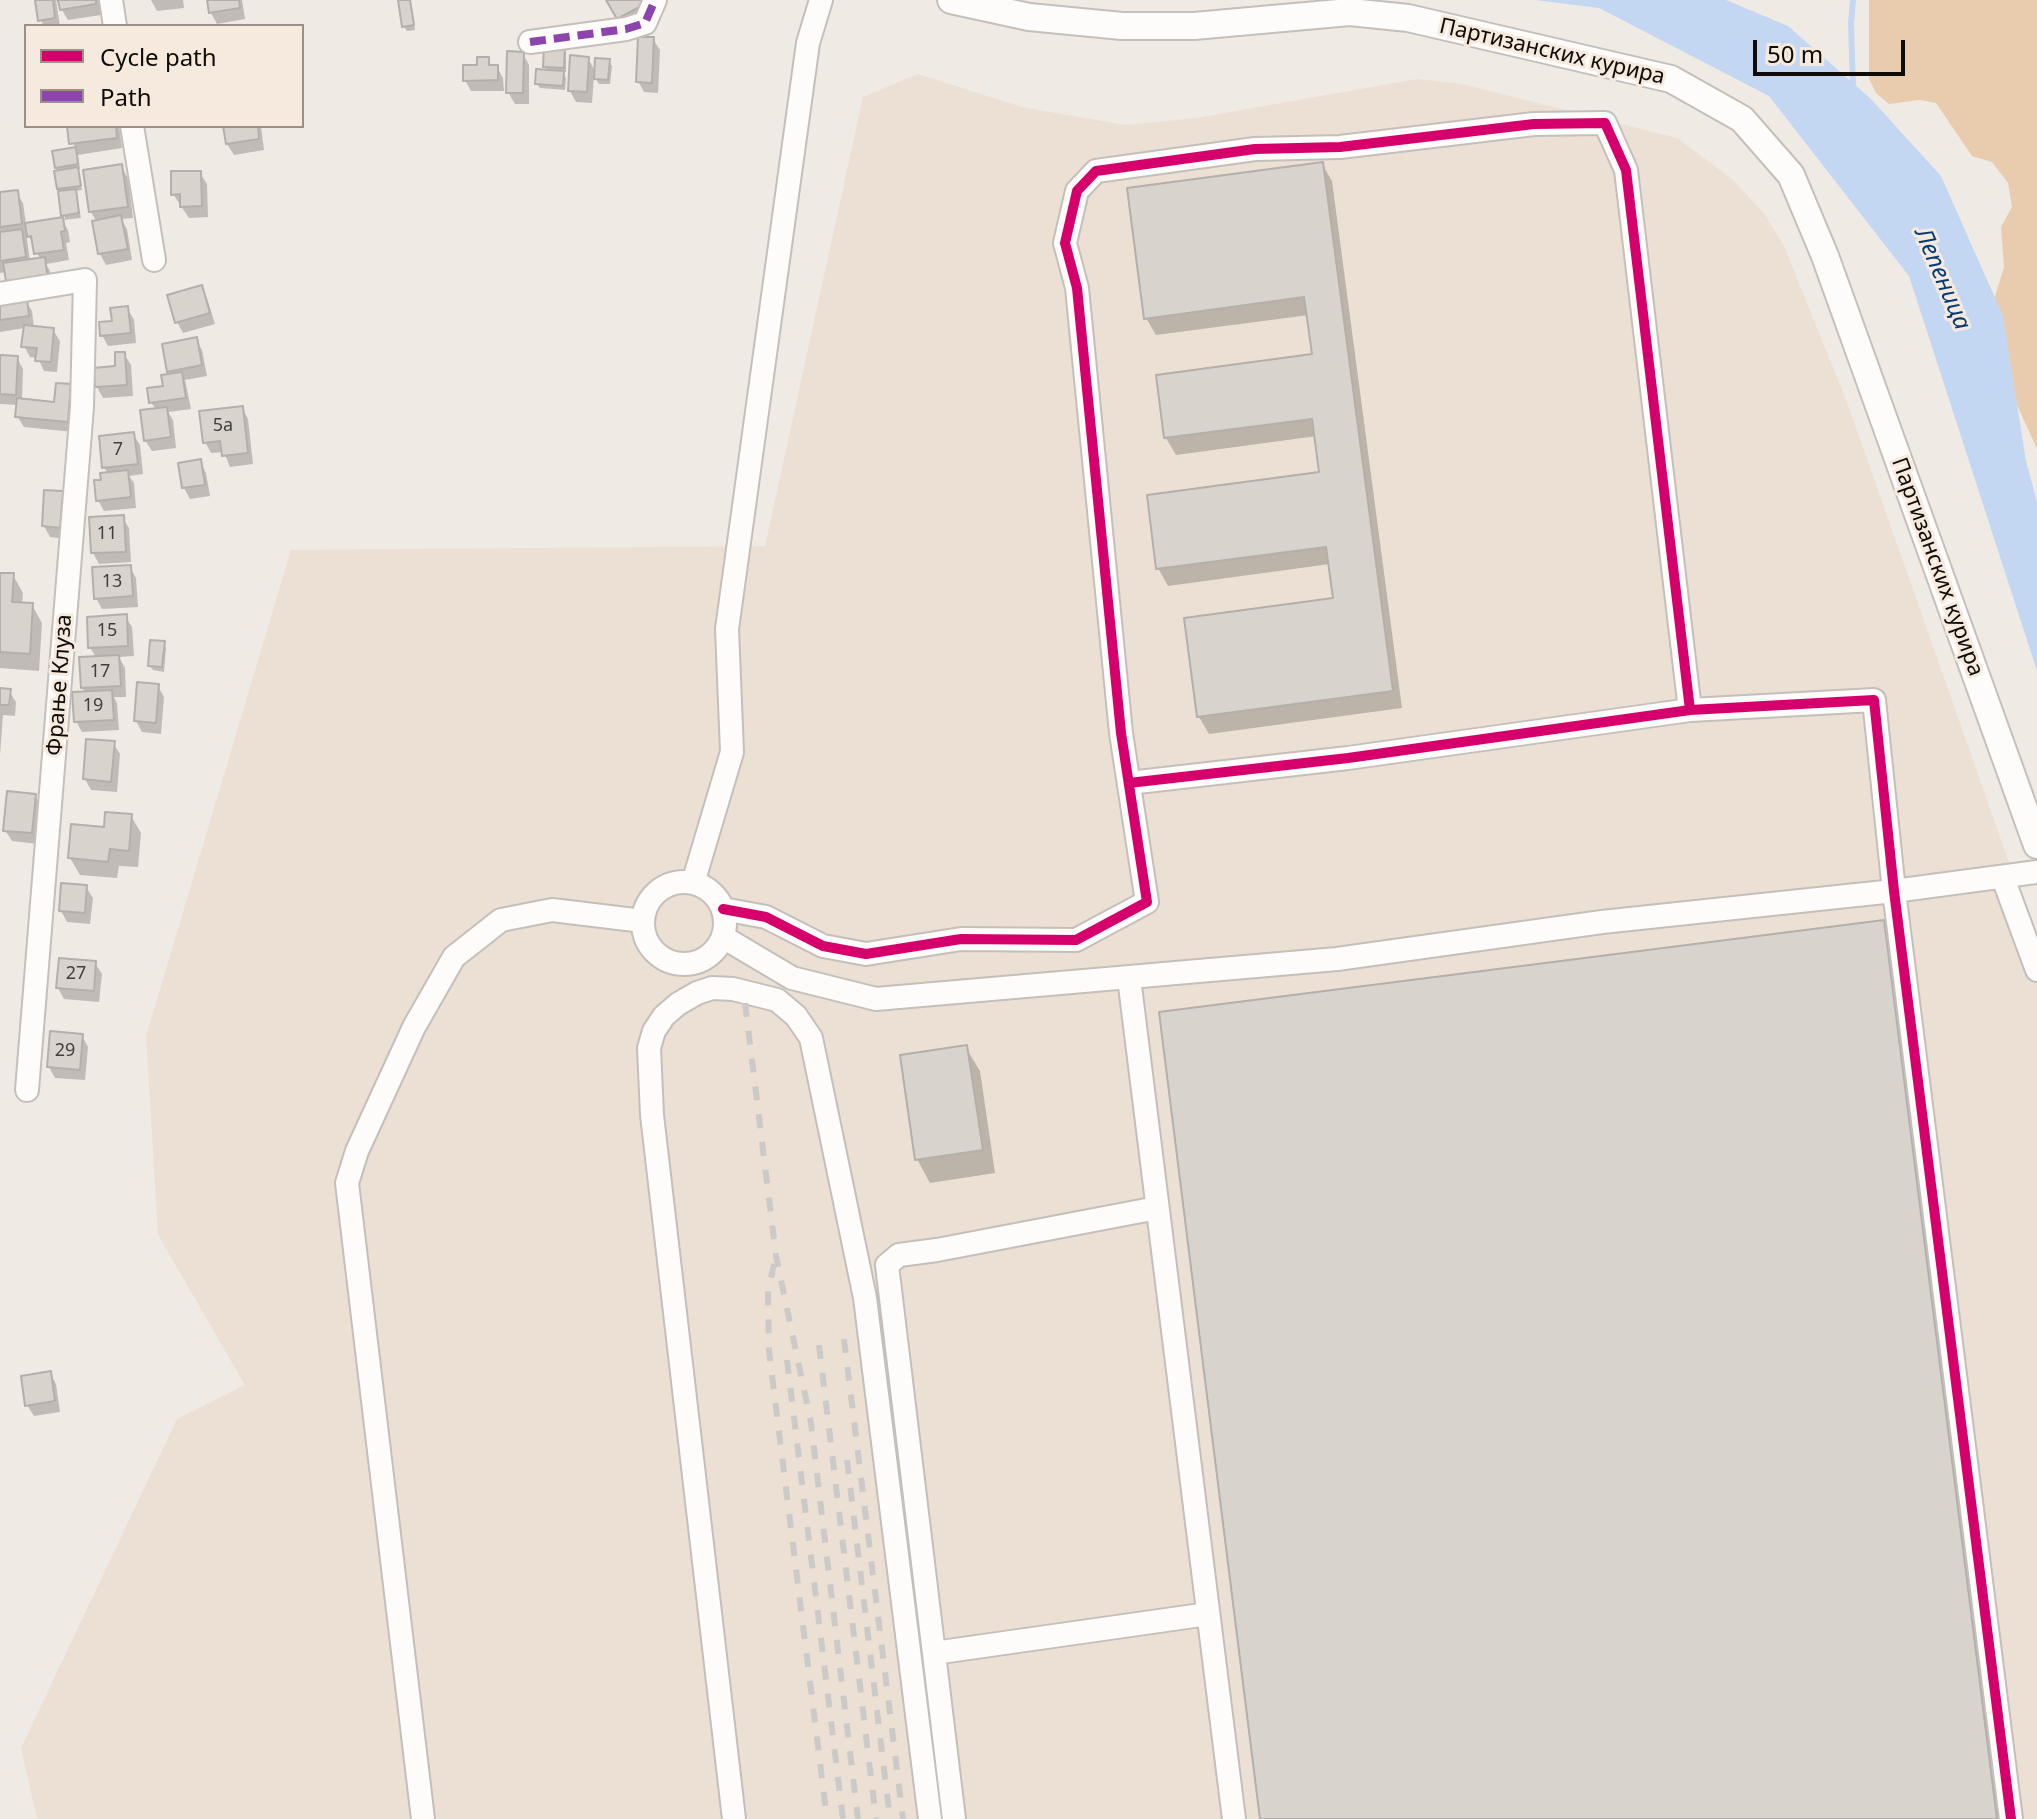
<!DOCTYPE html>
<meta charset="utf-8">
<style>
body{margin:0}
#map{position:relative;width:2037px;height:1819px;overflow:hidden;background:#f0eae4;font-family:"Noto Sans",sans-serif}
canvas{display:block}
.legend{position:absolute;left:24px;top:24px;width:280px;height:104px;box-sizing:border-box;background:#f6eade;border:2px solid #9a9188;margin:0;padding:10px 14px;list-style:none;font-size:24px;color:#0f0b07}
.legend li{display:flex;align-items:center;gap:16px;height:40px}
.legend b{width:40px;border:2px solid #9a9188}
.scale{position:absolute;left:1753px;top:40px;width:152px;height:36px;box-sizing:border-box;border:4px solid #0f0b07;border-top:0;padding-left:10px;font-size:24px;line-height:28px;white-space:nowrap;color:#0f0b07;-webkit-text-stroke:6px #f6eade;paint-order:stroke}
</style>
<div id="map">
<canvas width="2037" height="1819"></canvas>
<ul class="legend">
<li><b style="height:10px;background:#d6006c"></b>Cycle path</li>
<li><b style="height:10px;background:#8e44ad"></b>Path</li>
</ul>
<div class="scale">50 m</div>
</div>
<script>
const g = document.querySelector('canvas').getContext('2d');
g.lineJoin = 'round';
function fillPath(path, color) { g.fillStyle = color; g.fill(path, 'evenodd'); }
const shape = rows => new Path2D(rows.map(r => 'M' + r).join(''));
function strokePath(path, color, width, dash) { g.strokeStyle = color; g.lineWidth = width; g.lineCap = dash ? 'butt' : 'round'; g.setLineDash(dash || []); g.stroke(path); }
function label(font, color, halo, rows, align = 'center') {
  g.font = font + ' "Noto Sans",sans-serif'; g.lineWidth = 6; g.setLineDash([]); g.textBaseline = 'middle'; g.strokeStyle = halo; g.fillStyle = color; for (const [text, x, y, turn = 0] of rows) {
    g.save(); g.translate(x, y); g.rotate((+turn || 0) * Math.PI / 180); g.textAlign = isNaN(turn) ? turn : align; if (halo) g.strokeText(text, 0, 0); g.fillText(text, 0, 0); g.restore();
  }
}
fillPath(shape([
 [918,74,1022,107,1125,125,1196,118,1417,79,1462,84,1677,138,1732,179,1763,212,1784,246,1847,402,2037,942,2037,1819,37,1819,21,1748,177,1419,245,1385,158,1235,146,1036,291,550,765,546,863,97]
]), '#ece0d4');
fillPath(shape([
 [1869,0,2037,0,2037,449,2004,376,1994,300,2004,267,2001,227,2012,207,2008,183,1992,162,1972,156,1936,103,1920,100,1889,104,1876,93,1869,79]
]), '#e9ccae');
fillPath(shape([
 [1535,0,1726,0,1788,26,1871,99,1941,176,2003,316,2026,461,2037,502,2037,671,1909,276,1769,96,1599,8]
]), '#c3d7f3');
fillPath(shape([
 [37,0,58,0,61,5,60,0,99,0,101,15,68,20,56,0,60,26,43,26],
 [151,0,183,0,184,8,157,11],
 [209,0,242,0,245,19,217,24,211,13],
 [400,0,409,0,411,3,415,30,407,31,404,27],
 [608,0,641,0,649,16,625,29],
 [653,39,660,50,658,93,644,92,638,81],
 [564,48,566,53,566,72,562,72,566,78,565,90,540,88,537,84,549,72,546,66],
 [523,54,529,65,529,104,515,104,508,92],
 [588,58,596,73,609,61,612,66,610,84,599,84,594,76,592,103,576,102,570,91],
 [488,59,492,67,497,67,503,78,504,91,471,91,465,80],
 [69,126,119,126,122,148,78,155,80,169,77,169,82,190,75,191,81,218,62,220,68,230,70,242,66,243,69,260,46,264,50,271,53,292,23,296,32,311,34,328,53,330,60,341,57,372,44,371,38,358,30,357,24,346,25,328,0,332,0,303,17,301,6,272,0,273,0,194,16,192,23,203,26,224,65,219,56,167,75,149],
 [26,232,35,246,40,260,30,261],
 [225,126,261,126,264,150,234,155,227,144],
 [1322,164,1332,181,1402,708,1209,734,1199,717,1186,620,1335,600,1330,564,1168,586,1158,568,1322,473,1317,436,1176,455,1166,438,1314,356,1309,315,1156,335,1146,318],
 [121,167,128,178,133,218,121,219,127,229,132,260,106,265,100,254,97,222,90,211],
 [200,173,207,184,208,217,189,218,173,194],
 [201,287,207,298,215,324,183,333,177,322],
 [127,308,134,320,136,343,108,346,102,335],
 [196,339,202,350,207,376,185,380,191,409,168,412,173,420,176,448,152,451,145,440,156,410,151,402,165,388,172,376,169,371],
 [124,354,131,365,133,396,103,398,97,387,117,368],
 [0,357,17,358,23,369,22,401,56,404,69,386,76,397,73,432,24,427,17,416,18,405,0,404],
 [242,408,248,419,253,464,230,467,224,452,211,453,205,442],
 [133,434,140,445,143,474,129,476,134,483,136,508,104,511,98,500,108,474,104,467],
 [200,462,206,473,210,496,190,499,184,488],
 [62,493,68,504,66,539,50,537,44,526],
 [122,517,129,528,131,562,99,564,93,553],
 [130,567,136,578,138,607,102,609,96,598],
 [0,575,13,575,23,593,22,605,32,605,42,623,39,671,0,668],
 [125,616,132,627,134,656,119,657,125,668,126,697,114,697,117,703,119,730,82,732,76,721,86,693,82,688,96,658,90,647],
 [164,643,166,648,164,672,153,670,150,666],
 [158,686,164,697,161,734,142,732,136,721],
 [0,690,9,691,16,702,15,716,3,715,0,755],
 [113,743,120,754,117,792,91,790,85,779],
 [35,796,42,807,38,844,12,841,5,830],
 [131,816,141,833,138,867,119,866,117,878,80,875,70,858,106,829],
 [86,887,93,898,90,924,67,922,61,911],
 [1883,922,1892,939,2003,1819,1262,1819],
 [95,963,102,974,99,1002,64,999,58,988],
 [82,1036,88,1047,85,1080,55,1078,49,1067],
 [966,1048,980,1071,995,1173,930,1183,917,1159],
 [50,1373,56,1384,60,1412,34,1416,27,1405]
]), '#0003');
strokePath(shape([
 [1853,88,1851,23,1853,0]
]), '#c3d7f3', 6);
const building = shape([
 [35,0,53,0,55,18,38,21,35,0],
 [58,0,96,0,96,4,60,10,58,0],
 [207,0,239,0,240,8,209,13,207,0],
 [398,0,410,0,414,25,402,27,398,0],
 [606,0,643,0,645,4,617,19,606,0],
 [638,37,654,37,652,83,636,82,638,37],
 [544,45,565,46,564,68,543,67,544,45],
 [507,51,524,52,523,93,506,93,507,51],
 [570,55,589,57,587,92,568,91,570,55],
 [477,57,489,57,489,65,498,65,498,80,463,81,463,65,477,65,477,57],
 [595,58,610,59,608,80,594,79,595,58],
 [536,69,564,71,563,86,535,84,536,69],
 [67,126,116,126,117,138,69,144,67,126],
 [223,126,258,126,259,139,226,144,223,126],
 [76,147,78,164,55,168,52,151,76,147],
 [1323,162,1393,691,1197,717,1184,618,1333,598,1326,547,1156,569,1147,495,1319,472,1312,419,1164,438,1156,375,1312,354,1304,297,1144,319,1127,188,1323,162],
 [122,164,128,207,89,212,83,170,122,164],
 [78,167,81,186,57,189,54,171,78,167],
 [171,171,201,171,202,206,180,207,180,194,171,195,171,171],
 [76,189,79,213,61,216,58,191,76,189],
 [18,190,22,224,0,227,0,192,18,190],
 [121,215,128,249,98,254,92,221,121,215],
 [63,217,65,231,61,232,64,250,34,254,31,236,27,237,25,223,63,217],
 [22,229,26,257,0,261,0,232,22,229],
 [45,257,48,281,7,287,3,263,45,257],
 [202,285,210,313,175,323,167,295,202,285],
 [27,298,29,316,0,320,0,301,27,298],
 [128,306,131,333,100,336,99,322,112,321,110,308,128,306],
 [24,325,54,328,51,362,35,361,37,348,21,347,24,325],
 [197,337,202,365,167,372,162,344,197,337],
 [115,352,125,352,127,385,95,387,93,368,115,366,115,352],
 [0,355,18,356,16,395,0,394,0,355],
 [182,372,186,398,149,403,147,388,163,386,161,375,182,372],
 [56,383,71,384,68,422,15,417,17,398,54,402,56,383],
 [243,406,248,453,222,456,220,441,203,443,199,411,243,406],
 [167,407,171,437,144,441,140,410,167,407],
 [134,432,138,464,102,468,99,436,134,432],
 [201,459,205,485,182,488,178,463,201,459],
 [128,470,131,497,96,501,94,480,101,480,100,473,128,470],
 [44,490,63,491,60,528,42,526,44,490],
 [124,515,126,552,91,553,89,517,124,515],
 [131,565,133,596,94,599,92,567,131,565],
 [0,573,14,573,12,602,33,603,30,654,0,652,0,573],
 [127,614,128,646,88,648,87,617,127,614],
 [150,640,165,641,162,667,148,666,150,640],
 [119,655,121,686,81,688,79,657,119,655],
 [137,682,159,684,156,723,134,721,137,682],
 [0,688,11,689,9,705,0,705,0,688],
 [112,690,114,720,74,722,72,692,112,690],
 [86,739,115,741,111,782,83,779,86,739],
 [7,791,36,794,32,833,3,831,7,791],
 [105,812,132,814,129,851,110,849,108,862,68,858,71,824,104,827,105,812],
 [61,883,87,885,85,913,59,911,61,883],
 [1884,920,1997,1819,1260,1819,1159,1012,1884,920],
 [59,958,96,961,94,991,56,988,59,958],
 [50,1031,83,1034,80,1070,47,1067,50,1031],
 [967,1045,983,1150,915,1160,900,1055,967,1045],
 [51,1371,55,1401,25,1406,21,1376,51,1371]
]);
fillPath(building, '#d9d3ce');
strokePath(building, '#b4afaa', 2);
const minor = shape([
 [111,0,115,26],
 [530,42,626,29,645,23,655,0],
 [132,126,154,260],
 [0,294,85,280,82,407,27,1090],
 [1129,783,1348,758,1690,710,1874,700,1894,891,2011,1819],
 [2003,878,2037,970],
 '643 923a41 41 0 1 1 82 0a41 41 0 1 1-82 0Z',
 [693,883,732,752,727,629,808,43,821,0],
 [723,909,766,917,823,946,866,954,961,939,1076,940,1147,902,1121,733,1077,288,1065,243,1077,191,1096,171,1255,149,1340,147,1534,124,1605,123,1626,170,1690,710],
 [723,937,792,978,876,999,1337,959,1602,922,1894,891,2037,872],
 [1129,978,1234,1819],
 [934,1653,1208,1614],
 [423,1819,347,1183,357,1151,414,1027,454,957,501,920,552,910,643,921],
 [734,1819,652,1115,649,1048,654,1031,664,1016,678,1004,697,993,712,988,733,989,777,1000,796,1016,811,1038,865,1298,930,1819],
 [954,1819,887,1265,899,1255,937,1250,1157,1208]
]);
const tertiary = shape([
 [951,0,1029,17,1122,26,1194,26,1350,12,1408,18,1671,79,1742,119,1791,175,1825,256,2037,845]
]);
strokePath(minor, '#c4bfba', 26);
strokePath(tertiary, '#c4bfba', 30);
strokePath(minor, '#fdfcfb', 22);
strokePath(tertiary, '#fdfcfb', 26);
strokePath(shape([
 [745,1003,776,1256,811,1423,858,1819],
 [774,1264,768,1291,769,1351,827,1819],
 [844,1339,903,1819],
 [819,1345,876,1819],
 [787,1360,843,1819],
 [847,1460,890,1819]
]), '#cbcac8', 6, [14, 14]);
strokePath(shape([
 [530,42,626,29,645,23,655,0]
]), '#8e44ad', 8, [16, 8]);
strokePath(shape([
 [1129,783,1348,758,1690,710,1874,700,1894,891,2011,1819],
 [723,909,766,917,823,946,866,954,961,939,1076,940,1147,902,1121,733,1077,288,1065,243,1077,191,1096,171,1255,149,1340,147,1534,124,1605,123,1626,170,1690,710]
]), '#d6006c', 10);
label('18px', '#423e3a', null, [
 ["5a",223,426],
 ["7",118,450],
 ["11",107,534],
 ["13",112,582],
 ["15",107,631],
 ["17",100,672],
 ["19",93,706],
 ["27",76,974],
 ["29",65,1051]
]);
label('22px', '#0f0b07', '#f6eade', [
 ["Партизанских курира",1552,52,13],
 ["Партизанских курира",1937,567,70],
 ["Фрање Клуза",60,685,-86]
]);
label('italic 24px', '#053b78', '#f6eade', [
 ["Лепеница",1942,279,67]
]);
</script>
